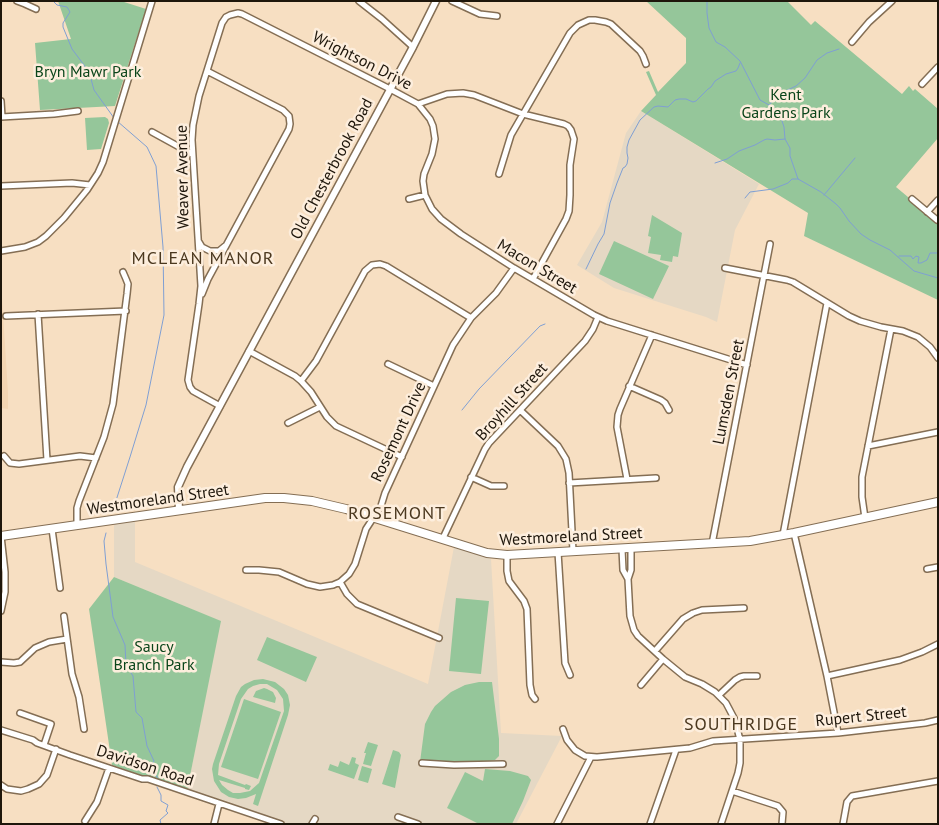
<!DOCTYPE html>
<style>
body{margin:0}
#map{position:relative;width:939px;height:825px;overflow:hidden;background:#f7dfc2;font-family:"PT Sans",sans-serif}
canvas{display:block}
.frame{position:absolute;inset:0;border:2px solid #1e160b;pointer-events:none}
</style>
<div id="map">
<canvas width="939" height="825"></canvas>
<div class="frame"></div>
</div>
<script>
const g = document.querySelector('canvas').getContext('2d');
g.lineJoin = 'round';
function fillPath(path, color) { g.fillStyle = color; g.fill(path, 'evenodd'); }
const shape = rows => new Path2D(rows.map(r => 'M' + r).join(''));
function strokePath(path, color, width, dash) { g.strokeStyle = color; g.lineWidth = width; g.lineCap = dash ? 'butt' : 'round'; g.setLineDash(dash || []); g.stroke(path); }
function label(font, color, halo, rows, align = 'center') {
  g.font = font + ' "PT Sans",sans-serif'; g.lineWidth = 5; g.setLineDash([]); g.textBaseline = 'middle'; g.strokeStyle = halo; g.fillStyle = color; for (const [text, x, y, turn = 0] of rows) {
    g.save(); g.translate(x, y); g.rotate((+turn || 0) * Math.PI / 180); g.textAlign = isNaN(turn) ? turn : align; if (halo) g.strokeText(text, 0, 0); g.fillText(text, 0, 0); g.restore();
  }
}
fillPath(shape([
 [1,282,8,393,8,409,1,408]
]), '#f3d5b2');
fillPath(shape([
 [641,111,759,184,735,230,717,322,706,317,614,288,577,265,602,222,626,133],
 [135,518,135,562,428,684,454,547,491,559,501,733,562,736,516,824,287,824,187,791,220,621,114,577,114,521]
]), '#e5d8c4');
fillPath(shape([
 [58,1,121,1,146,9,115,106,40,110,35,43,71,39],
 [646,1,787,1,811,25,815,21,902,94,909,86,913,91,915,89,938,109,938,138,896,187,938,222,938,300,804,236,808,213,641,111,656,95,646,72,649,71,658,92,686,63,686,38],
 [105,117,108,119,109,123,101,149,87,150,85,118],
 [652,215,682,233,678,257,673,256,672,262,660,260,661,255,648,253,651,237,648,236],
 [614,241,669,266,653,299,599,274],
 [114,577,221,621,187,791,112,765,89,609],
 [456,598,489,601,481,674,449,671],
 [267,637,317,657,306,682,257,660],
 [263,679,275,682,284,689,288,695,290,705,288,715,258,806,253,804,256,794,246,798,238,799,229,797,221,792,214,781,212,769,213,764,236,696,241,687,245,684,254,680],
 [260,684,267,684,277,690,283,699,284,711,259,783,250,791,240,793,233,793,228,790,222,785,219,780,245,788,245,789,249,790,251,786,246,784,245,785,218,775,219,764,241,699,248,689,253,686],
 [479,682,492,682,499,739,499,756,495,760,477,763,420,762,425,724,431,712,435,706,451,692,465,685],
 [264,688,267,689,273,692,276,698,275,703,253,697,256,691],
 [244,699,281,712,258,779,221,767],
 [368,742,378,745,371,766,363,764,366,753,364,753],
 [393,750,399,752,401,755,395,788,382,784],
 [352,757,356,758,355,763,359,765,354,779,328,770,330,764,338,767,340,761,349,765],
 [362,766,372,769,368,783,358,780],
 [485,769,510,771,528,776,531,780,523,801,512,824,479,824,447,808,465,772,483,781]
]), '#95c69a');
strokePath(shape([
 [53,1,57,5,67,7,70,12,63,23,63,27,72,49,84,65,91,79,94,90,114,118],
 [707,1,707,13,709,28,716,42,725,47,740,61,760,100,769,105,781,118,784,127,785,139,790,148,790,156,798,179,821,192,836,204,840,208,849,221,861,234,870,240,890,250,914,271,938,278],
 [769,105,781,93,796,86,805,78,817,60,827,53,839,49],
 [715,163,727,159,739,151,755,145,764,140,767,139,775,140,785,139],
 [824,195,855,158],
 [745,198,750,192,773,189,788,183,792,179,798,179],
 [899,256,911,256,913,259,916,256,919,257,918,263,921,263,927,260,930,253,938,253],
 [586,269,598,244,604,234,610,203,617,183,623,168,625,167,627,164,628,158,627,153,627,147,629,140,640,120,654,107,658,106,668,107,675,100,679,99,686,99,693,102,696,101,708,89,711,87,715,81,726,74,736,71,738,68,740,63],
 [462,410,479,389,540,326,545,324],
 [113,510,130,457,146,405,164,315,163,247,156,166,147,147,117,121],
 [106,533,104,541,106,564,113,617,125,645,126,665,133,676,136,712,142,718,147,746,154,761,151,766,158,779],
 [157,787,161,795,161,801,168,805,166,811,168,813,160,820,161,824]
]), '#7f9fd3', 1);
const minor = shape([
 [17,1,25,4,36,9],
 [359,1,382,19,413,47],
 [452,1,480,14,497,16],
 [852,42,869,22,892,1],
 [922,84,938,67],
 [1,101,2,117],
 [418,104,430,119,433,126,435,139,432,154,424,174,423,181,425,195,432,209,441,219,461,234,514,268,594,315,607,321,747,365],
 [1,117,54,114,78,111],
 [152,132,192,154],
 [499,174,511,135,570,33,578,25,589,20,595,20,606,22,611,24,640,51,643,56,646,64],
 [1,186,72,183,90,185],
 [409,199,425,195],
 [912,199,937,220],
 [927,212,938,200],
 [199,242,202,247,210,251,219,251,225,246],
 [1,251,25,247,38,242,46,236,64,218,87,190,98,173,103,162,152,1],
 [725,268,787,280,793,282,849,316,860,321,881,327,903,331,918,337,930,347,938,358],
 [202,294,208,279,289,129,290,124,289,116,283,110,207,71],
 [38,314,47,460],
 [6,316,126,311],
 [249,351,295,376,301,381,311,392,327,417,336,426,402,457],
 [388,364,434,386],
 [301,381,316,361,365,271,372,265,380,264,386,266,471,318],
 [629,386,661,400,665,403,669,410],
 [220,406,193,391,190,387,188,380,199,304,201,286,192,140,193,125,199,96,222,23,226,17,230,15,238,13,242,14,390,89,418,104,447,94,463,93,474,95,523,114,564,124,568,126,571,130,574,139,570,165,570,195,569,211,566,219,533,279],
 [520,410,558,446,566,459,569,473,573,551],
 [288,423,320,407],
 [868,446,938,432],
 [4,456,10,463,19,464,80,456,96,458],
 [471,477,491,486,504,486],
 [627,479,617,427,618,415,620,409,652,335],
 [569,483,656,478],
 [865,518,862,497,862,477,891,329],
 [77,525,77,508,79,501,104,437,113,404,127,294,128,284,126,279,123,272],
 [52,529,60,588],
 [794,533,827,676,838,733],
 [783,535,827,303],
 [1,536,5,572,5,592,1,611],
 [443,538,485,449,489,443,585,341,593,329,598,317],
 [712,544,770,244],
 [622,549,623,570,628,579,630,616,634,630,638,636,663,659,685,677,702,684,715,692,726,703,735,720,740,740,740,763,738,773,721,824],
 [558,552,565,663,570,675],
 [507,555,507,571,509,581,524,601,527,609,530,685,532,695,535,699],
 [927,569,938,567],
 [246,570,259,570,279,572,307,584,320,587,333,585,340,582,349,574,355,564,366,529,381,506,385,493,453,345,471,318,496,293,514,268],
 [628,579,631,570,631,548],
 [340,582,347,594,357,604,439,638],
 [64,616,72,674,79,697,84,729],
 [655,651,683,619,693,613,702,610,744,608],
 [1,662,14,663,20,662,35,648,49,642,67,639],
 [827,676,900,660,922,652,938,644],
 [641,685,663,659],
 [719,695,735,680,740,677,744,676,757,676],
 [20,713,51,724,44,745],
 [563,729,567,740,575,750,585,756,597,757,690,748,713,741,838,733,925,723,938,720],
 [1,730,33,740,37,743,70,755,142,779,148,779,281,824],
 [422,763,454,765,503,764],
 [1,785,7,789,21,791,28,789,39,784,47,775,56,749],
 [732,791,778,806,783,812,782,824],
 [398,817,418,824],
 [85,821,97,802,109,768],
 [214,824,219,804],
 [312,824,315,819],
 [557,824,591,757],
 [650,824,676,750],
 [843,824,847,802,852,796,938,781]
]);
const tertiary = shape([
 [179,510,178,487,187,467,413,47,436,1]
]);
const secondary = shape([
 [1,536,265,498,284,498,312,501,346,509,487,553,507,555,750,541,794,533,938,502]
]);
strokePath(minor, '#846e54', 8);
strokePath(tertiary, '#846e54', 9);
strokePath(secondary, '#846e54', 10);
strokePath(minor, '#fff', 5);
strokePath(tertiary, '#fff', 6);
strokePath(secondary, '#fff', 8);
label('16px', '#1e160b', '#fdeedd', [
 ["Wrightson Drive",362,61,27],
 ["Old Chesterbrook Road",332,169,-62],
 ["Weaver Avenue",183,177,-91],
 ["Macon Street",537,267,31],
 ["Lumsden Street",729,392,-79],
 ["Broyhill Street",512,402,-48],
 ["Rosemont Drive",399,432,-65],
 ["Westmoreland Street",158,500,-8],
 ["Westmoreland Street",571,537,-3],
 ["Rupert Street",861,717,-6],
 ["Davidson Road",145,766,18]
]);
label('16px', '#0a451a', '#fdeedd', [
 ["Bryn Mawr Park",88,72],
 ["Kent",786,95],
 ["Gardens Park",786,113],
 ["Saucy",154,647],
 ["Branch Park",154,665]
]);
g.letterSpacing = '1px';
label('18px', '#4b381f', '#fdeedd', [
 ["MCLEAN MANOR",203,259],
 ["ROSEMONT",397,514],
 ["SOUTHRIDGE",741,725]
]);
g.letterSpacing = '0px';
</script>
